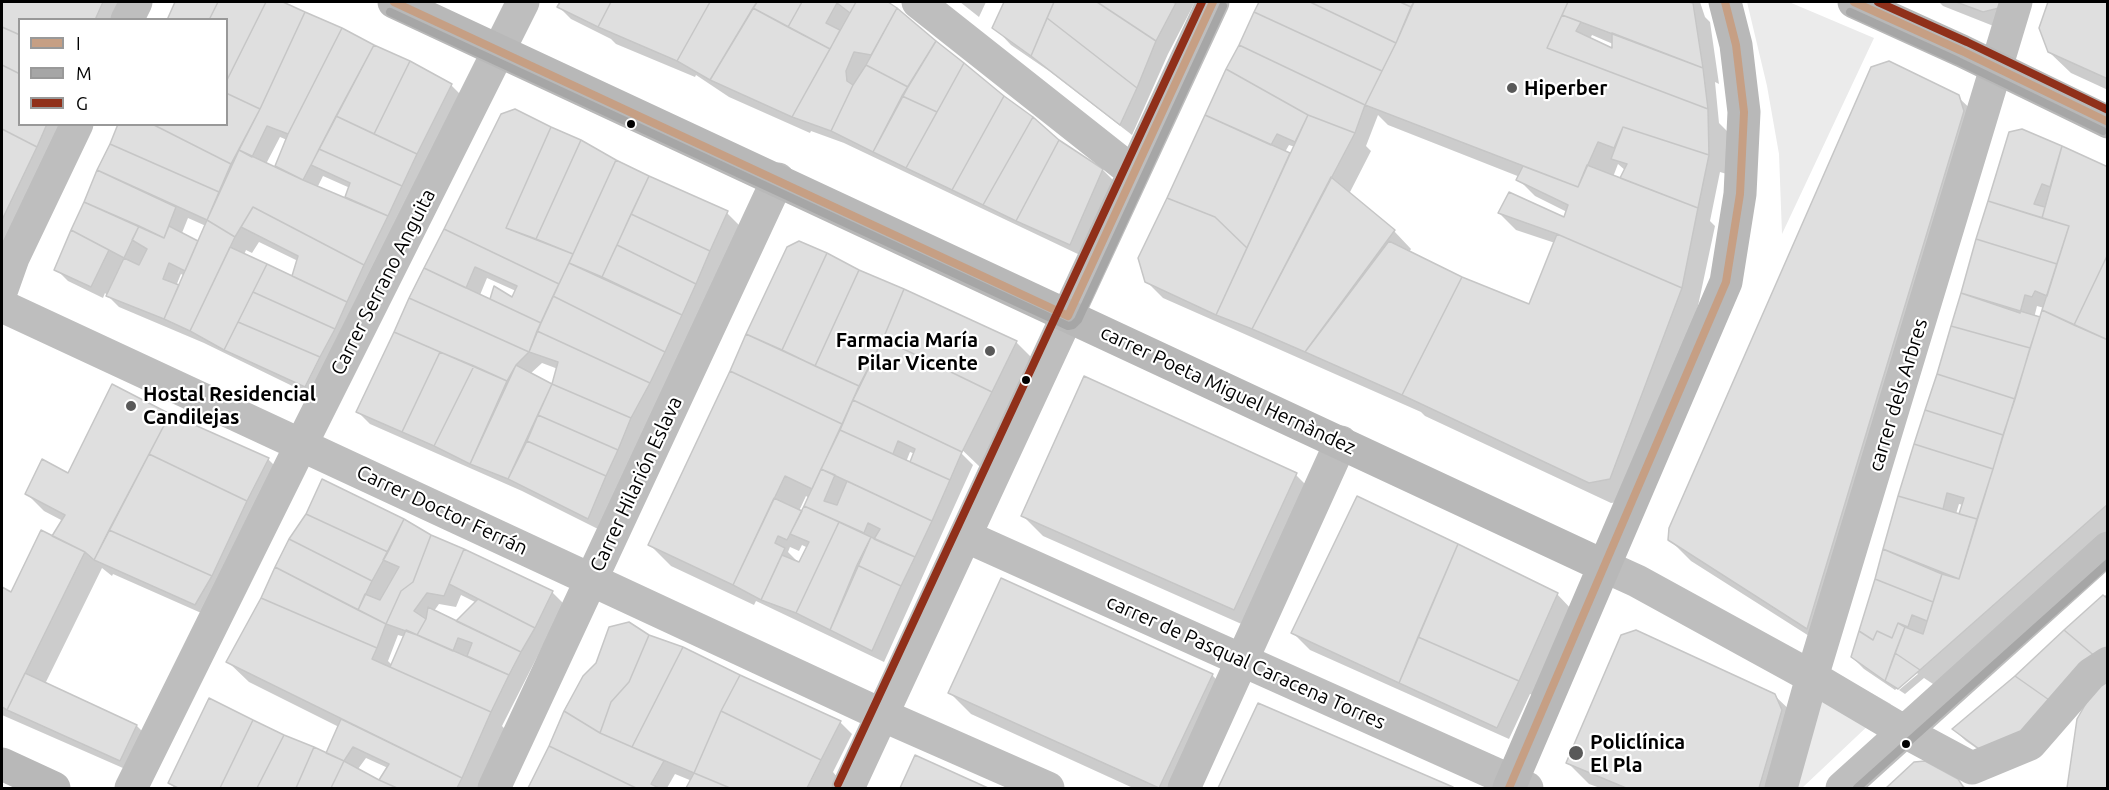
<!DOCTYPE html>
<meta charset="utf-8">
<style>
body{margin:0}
#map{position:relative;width:2109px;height:790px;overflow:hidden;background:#fff;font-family:Ubuntu,sans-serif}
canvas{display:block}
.frame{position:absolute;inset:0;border:3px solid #000;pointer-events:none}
.legend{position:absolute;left:18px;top:18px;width:210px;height:108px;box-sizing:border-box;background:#fff;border:2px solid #999;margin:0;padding:8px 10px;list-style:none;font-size:18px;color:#000}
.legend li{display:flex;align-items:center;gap:12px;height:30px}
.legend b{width:30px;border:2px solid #999}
</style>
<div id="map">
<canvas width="2109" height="790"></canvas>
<div class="frame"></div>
<ul class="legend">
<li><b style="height:8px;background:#c69f84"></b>I</li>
<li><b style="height:8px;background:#a6a6a6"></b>M</li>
<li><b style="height:8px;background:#90301a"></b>G</li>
</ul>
</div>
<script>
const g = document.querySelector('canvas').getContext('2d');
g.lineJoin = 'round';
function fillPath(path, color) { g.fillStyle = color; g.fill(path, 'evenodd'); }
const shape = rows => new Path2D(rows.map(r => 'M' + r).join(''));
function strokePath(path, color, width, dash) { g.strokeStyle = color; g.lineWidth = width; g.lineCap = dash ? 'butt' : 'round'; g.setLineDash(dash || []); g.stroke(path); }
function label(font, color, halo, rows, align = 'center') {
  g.font = font + ' Ubuntu,sans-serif'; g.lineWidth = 4.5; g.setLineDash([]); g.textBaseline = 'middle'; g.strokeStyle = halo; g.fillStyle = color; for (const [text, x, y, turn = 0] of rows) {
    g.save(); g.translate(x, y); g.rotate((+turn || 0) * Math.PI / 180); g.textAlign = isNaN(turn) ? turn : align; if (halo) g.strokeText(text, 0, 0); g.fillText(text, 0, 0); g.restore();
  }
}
fillPath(shape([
 [1747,2,1789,2,1874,38,1782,234,1779,154,1767,86],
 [1830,670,1891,704,1802,788,1795,788]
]), '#ebebeb');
fillPath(shape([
 [2,2,120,2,119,20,20,20,20,124,71,124,2,254],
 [177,2,281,2,410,62,451,85,463,97,317,398,204,343,119,307,105,293,103,298,68,281,56,269,119,124,226,124,226,20,169,20],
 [280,137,287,140,277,166,282,172,266,164],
 [323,176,350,188,347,197,353,203,317,188],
 [188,218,206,226,199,243,182,233],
 [259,242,298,261,293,278,244,255,246,250,252,253],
 [181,274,185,276,180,287,176,286],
 [561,2,886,2,1058,141,1103,170,1115,182,1082,256,844,143,811,131,810,133,729,97,696,75,695,77,616,44,611,39,571,19,559,7],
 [960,2,986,2,979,17],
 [1006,2,1195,2,1168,54,1132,135,1049,71,1011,45,994,27],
 [1261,2,1700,2,1705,17,1710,22,1719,84,1715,82,1719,123,1728,132,1730,175,1720,172,1710,221,1715,226,1698,306,1631,500,1611,503,1425,416,1421,412,1163,298,1146,281,1207,115],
 [1592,35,1613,44,1613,50,1590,39],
 [1378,115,1388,125,1520,177,1518,179,1535,196,1567,212,1565,219,1499,213,1516,230,1555,243,1530,306,1462,278,1409,252,1411,249,1394,231,1349,194,1371,151,1366,146],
 [1289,145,1295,147,1291,155,1285,152],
 [1618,164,1626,171,1621,180,1613,177],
 [1939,2,2023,2,2001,29,1943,6],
 [2050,2,2108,2,2108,90,2071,73,2049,52,2041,28],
 [1958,97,1980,118,1828,648,1691,561,1669,539],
 [2022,131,2108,169,2108,544,1942,690,1924,678,1905,694,1899,690,1918,674,1916,672,1895,690,1864,669,1852,657,2010,133],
 [2037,306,2044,308,2041,319,2034,318],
 [1959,504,1963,505,1960,515,1956,514],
 [581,142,616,162,727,213,739,225,600,530,522,491,370,424,358,412,445,230],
 [487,278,516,291,513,299,495,289,491,301,480,295],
 [542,363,558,369,553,386,530,374],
 [788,248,1016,342,1033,359,980,467,958,446,956,448,973,465,884,662,756,601,754,605,671,566,650,545],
 [910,452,915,454,911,464,906,462],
 [806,496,809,498,802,513,799,511],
 [802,545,808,548,800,564,788,552,790,547,799,551],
 [1085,378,1296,475,1317,496,1255,630,1043,536,1022,515],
 [169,416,268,459,280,471,208,616,113,574,112,576,102,568,45,684,137,726,149,738,132,772,2,715,2,589,11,594,53,538,63,521,44,511,27,494,69,475],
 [430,537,552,592,564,604,502,726,511,735,488,788,175,788,169,783,283,736,327,755,339,727,249,682,227,661,262,599],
 [461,595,477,603,456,623,434,611,439,604,456,607],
 [398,635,405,637,392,665,388,661],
 [366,758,388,768,381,781,358,769],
 [2108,593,2108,788,2069,788,2079,719,2103,677,1996,762,1966,741,1954,730,2016,677],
 [1557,594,1574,612,1536,697,1530,694,1509,739,1310,650,1293,633],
 [649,636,840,722,852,734,833,772,838,778,832,788,688,788,692,781,675,774,667,788,530,788,584,677],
 [1212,675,1233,696,1189,788,1133,788,971,714,950,693],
 [1774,695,1796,716,1786,788,1600,788,1589,784,1568,763],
 [1259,705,1453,788,1219,788],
 [916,757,984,788,901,788],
 [1915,764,1957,780,1966,788,1888,788]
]), '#0003');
const building = shape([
 [2,2,103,2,95,20,20,20,20,35,2,27,2,2],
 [175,2,218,2,209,20,167,20,175,2],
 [218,2,266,2,226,82,226,20,209,20,218,2],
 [266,2,283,2,305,12,260,109,226,93,226,82,266,2],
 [560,2,611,2,598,27,557,7,560,2],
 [611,2,710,2,677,61,598,27,611,2],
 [710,2,757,2,710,80,677,61,710,2],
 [757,2,802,2,788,27,753,8,757,2],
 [802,2,856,2,850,13,837,3,826,23,840,30,830,49,788,27,802,2],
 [856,2,888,2,897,8,871,55,854,52,846,71,847,81,853,85,831,131,792,117,856,2],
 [1004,2,1054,2,1031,56,992,28,1004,2],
 [1054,2,1097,2,1156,41,1137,88,1047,18,1054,2],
 [1097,2,1172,2,1176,3,1156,41,1097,2],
 [1259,2,1310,2,1396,43,1382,71,1254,12,1259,2],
 [1310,2,1400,2,1411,7,1396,43,1310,2],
 [1400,2,1414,2,1411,7,1400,2],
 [1414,2,1568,2,1547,48,1708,109,1709,155,1623,127,1614,148,1598,142,1578,187,1365,105,1396,43,1414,2],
 [1568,2,1688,2,1693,3,1703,68,1562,15,1568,2],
 [1956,2,2001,2,1999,8,1983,12,1956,2],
 [2048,2,2108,2,2108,79,2048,52,2039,28,2048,2],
 [753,8,830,49,792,117,710,80,753,8],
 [897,8,936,41,908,87,866,65,897,8],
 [305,12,342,28,288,134,267,126,252,157,239,150,260,109,305,12],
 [1254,12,1382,71,1365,105,1239,45,1254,12],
 [1562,15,1581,22,1576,31,1612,48,1612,33,1703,68,1708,109,1547,48,1562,15],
 [1047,18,1137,88,1120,125,1031,56,1047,18],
 [2,27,20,35,20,74,2,65,2,27],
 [342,28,374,45,303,180,275,166,288,134,342,28],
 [936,41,964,63,937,112,902,96,936,41],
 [374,45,410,61,374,134,336,116,374,45],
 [1239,45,1365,105,1355,133,1308,115,1226,69,1239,45],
 [410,61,452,84,417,154,374,134,410,61],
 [1889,61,1959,95,1964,111,1807,629,1668,540,1669,528,1871,67,1889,61],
 [964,63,1004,96,952,190,906,168,964,63],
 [2,65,20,74,20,124,47,124,37,147,2,129,2,65],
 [866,65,908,87,873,152,831,131,853,85,866,65],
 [1226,69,1308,115,1295,142,1277,134,1271,145,1205,115,1226,69],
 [226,93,260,109,231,164,152,124,226,124,226,93],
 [902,96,937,112,906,168,873,152,902,96],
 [1004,96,1033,117,983,205,952,190,1004,96],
 [515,109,551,127,506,228,573,254,559,284,444,229,501,114,515,109],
 [1205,115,1290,153,1247,248,1215,217,1167,198,1205,115],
 [1308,115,1355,133,1252,329,1216,315,1308,115],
 [336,116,417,154,402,186,319,149,336,116],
 [1033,117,1059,140,1016,221,983,205,1033,117],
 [118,124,152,124,231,164,219,192,110,144,118,124],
 [551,127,581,140,536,239,506,228,551,127],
 [1623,127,1709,155,1698,208,1620,178,1627,164,1611,159,1623,127],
 [2,129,37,147,2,220,2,129],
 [2022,129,2062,146,2050,187,2042,184,2034,204,2045,207,2042,218,1988,201,2009,132,2022,129],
 [581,140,616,160,573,254,536,239,581,140],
 [1059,140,1103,169,1070,245,1016,221,1059,140],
 [110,144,219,192,207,220,97,170,110,144],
 [2062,146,2108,167,2108,254,2074,325,2042,310,2069,226,2042,218,2062,146],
 [319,149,402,186,388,216,345,197,350,183,311,165,319,149],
 [239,150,303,180,388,216,364,265,253,207,235,237,207,220,239,150],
 [616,160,649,176,602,277,569,263,616,160],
 [1587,165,1698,208,1682,288,1557,234,1498,213,1509,192,1564,217,1568,205,1516,180,1523,166,1578,187,1587,165],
 [97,170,176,207,164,238,84,202,97,170],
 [649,176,728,211,710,251,631,214,649,176],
 [1331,177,1395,230,1305,352,1252,329,1331,177],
 [1167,198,1215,217,1247,248,1216,315,1145,282,1138,258,1167,198],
 [1988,201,2069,226,2057,264,1976,239,1988,201],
 [84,202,139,226,124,258,71,230,84,202],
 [253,207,364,265,347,302,292,276,298,256,241,227,253,207],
 [631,214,710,251,696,284,617,245,631,214],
 [207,220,235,237,190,331,164,319,207,220],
 [139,226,164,238,169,226,198,241,185,271,169,263,163,279,179,285,164,319,106,296,124,258,139,265,147,249,132,240,139,226],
 [444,229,559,284,541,323,490,299,494,286,512,297,517,286,475,267,466,288,424,268,444,229],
 [71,230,109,250,91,287,54,270,71,230],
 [1557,234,1682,288,1610,479,1589,483,1402,395,1462,277,1529,304,1557,234],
 [1976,239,2057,264,2047,296,2035,291,2032,297,2025,295,2020,313,1961,293,1976,239],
 [799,241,827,253,782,350,746,334,787,247,799,241],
 [1389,241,1462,277,1402,395,1305,352,1389,241],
 [617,245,696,284,682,315,602,277,617,245],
 [230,247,267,264,224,350,190,331,230,247],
 [827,253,859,270,815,366,782,350,827,253],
 [2108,254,2108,340,2074,325,2108,254],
 [569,263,682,315,665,352,553,296,569,263],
 [267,264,347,302,335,329,253,292,267,264],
 [424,268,541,323,529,352,409,298,424,268],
 [859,270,904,289,883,339,859,386,815,366,859,270],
 [904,289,1017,341,992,392,883,339,904,289],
 [253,292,335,329,320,357,238,322,253,292],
 [1961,293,2040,317,2030,348,1951,326,1961,293],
 [553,296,665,352,650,383,537,331,553,296],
 [409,298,529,352,516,365,507,381,394,332,409,298],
 [2042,310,2108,340,2108,504,1920,670,1895,653,1905,627,1923,634,1942,574,1959,579,2042,310],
 [238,322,320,357,305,387,224,350,238,322],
 [1951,326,2030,348,2015,399,1937,374,1951,326],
 [537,331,650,383,631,418,552,384,558,362,529,352,537,331],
 [394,332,440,352,402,432,356,412,394,332],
 [746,334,859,386,842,424,730,371,746,334],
 [883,339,992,392,962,452,853,400,883,339],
 [440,352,474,366,434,446,402,432,440,352],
 [516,365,552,384,508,479,470,464,516,365],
 [474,366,507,381,470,464,434,446,474,366],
 [730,371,842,424,812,489,785,476,733,585,648,545,730,371],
 [1937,374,2015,399,2003,435,1925,410,1937,374],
 [1084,376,1297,473,1234,610,1021,516,1084,376],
 [112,384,170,414,94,560,85,552,52,536,65,515,25,494,42,459,68,473,112,384],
 [552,384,631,418,618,450,538,415,552,384],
 [853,400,962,452,950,480,910,462,915,449,898,441,893,454,840,430,853,400],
 [1925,410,2003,435,1993,469,1914,444,1925,410],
 [170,414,269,458,247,501,149,454,170,414],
 [538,415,618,450,606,476,527,441,538,415],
 [840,430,950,480,932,521,821,469,840,430],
 [527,441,606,476,588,519,508,479,527,441],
 [1914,444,1993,469,1977,519,1959,514,1964,498,1947,493,1943,509,1898,496,1914,444],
 [149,454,247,501,212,576,109,530,149,454],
 [821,469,835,475,824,501,837,505,847,481,932,521,915,557,874,539,880,529,868,523,864,533,804,506,821,469],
 [322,479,404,519,388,552,306,514,322,479],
 [1357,496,1458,544,1399,683,1291,633,1357,496],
 [1898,496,1977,519,1959,579,1883,549,1898,496],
 [774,498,802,511,787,540,778,536,775,543,785,548,761,600,733,585,774,498],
 [804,506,839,522,796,613,761,600,782,555,799,562,809,542,790,534,804,506],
 [306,514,388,552,372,581,289,539,306,514],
 [404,519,431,535,413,582,401,591,386,624,358,610,365,594,380,600,399,567,383,560,404,519],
 [839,522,871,537,830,630,796,613,839,522],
 [41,530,85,552,7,710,2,707,2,587,11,592,41,530],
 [109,530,212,576,195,605,94,560,109,530],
 [431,535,464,549,444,596,427,593,414,611,426,619,417,635,386,624,401,591,413,582,431,535],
 [871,537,915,557,901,586,857,565,871,537],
 [289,539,372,581,358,610,275,567,289,539],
 [1458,544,1558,593,1519,681,1418,637,1458,544],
 [464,549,553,591,535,628,449,584,464,549],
 [1883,549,1942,574,1933,602,1875,579,1883,549],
 [857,565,901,586,872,651,830,630,857,565],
 [275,567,386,624,377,648,261,598,275,567],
 [1001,578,1213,674,1159,788,948,693,1001,578],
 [1875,579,1933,602,1927,621,1912,615,1908,627,1898,623,1892,638,1877,631,1873,640,1859,631,1875,579],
 [2103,595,2108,599,2108,650,2097,658,2064,630,2103,595],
 [261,598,377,648,372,659,491,712,462,778,226,662,261,598],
 [478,599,535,628,521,652,456,621,478,599],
 [428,607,521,652,509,675,467,656,472,643,458,638,453,651,417,635,426,619,428,607],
 [629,622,649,635,629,682,611,702,600,733,564,711,583,676,596,663,609,627,629,622],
 [1898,623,1905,627,1885,681,1851,657,1859,631,1873,640,1877,631,1892,638,1898,623],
 [406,630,509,675,491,712,390,667,406,630],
 [1636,630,1775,694,1782,710,1759,788,1626,788,1566,763,1621,635,1636,630],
 [2064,630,2097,658,2052,702,2015,676,2064,630],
 [649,635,683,647,632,747,600,733,611,702,629,682,649,635],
 [1418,637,1519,681,1497,728,1399,683,1418,637],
 [683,647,740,675,721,711,694,773,632,747,683,647],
 [1895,653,1920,670,1898,689,1885,681,1895,653],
 [2108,665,2108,788,2067,788,2077,719,2108,665],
 [25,673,137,725,120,761,7,710,25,673],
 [740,675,841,721,821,760,721,711,740,675],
 [2015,676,2052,702,2028,731,1982,751,1952,729,2015,676],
 [209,698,253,720,220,788,178,788,168,783,209,698],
 [1258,703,1453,787,1218,788,1258,703],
 [564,711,600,733,664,761,651,784,659,788,636,788,549,746,564,711],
 [721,711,821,760,807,788,730,788,694,773,721,711],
 [341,719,462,778,457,788,397,788,379,780,389,764,353,747,344,761,326,753,341,719],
 [253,720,284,735,257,788,220,788,253,720],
 [284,735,314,747,296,788,257,788,284,735],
 [549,746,636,788,528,788,549,746],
 [314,747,344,761,331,788,296,788,314,747],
 [915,755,988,788,900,788,915,755],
 [344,761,379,780,397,788,331,788,344,761],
 [1925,761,1958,779,1964,788,1886,788,1914,762,1925,761],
 [694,773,730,788,686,788,694,773]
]);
fillPath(building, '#dfdfdf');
strokePath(building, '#c6c6c6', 1.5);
strokePath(shape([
 [918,2,1133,172],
 [127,20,136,2],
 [2,289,13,258,77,124],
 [2,306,882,715,1048,788],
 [965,536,1527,788],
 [1604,566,1637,581,1812,677,1905,732,1972,768],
 [1972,768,2030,744,2091,674,2108,663],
 [131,788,301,445,523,2],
 [494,788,778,179],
 [848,788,1213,2],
 [1184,788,1341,442],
 [1781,788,1812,677,2016,2],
 [1842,788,2108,548]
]), '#bebebe', 33);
strokePath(shape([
 [394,2,1604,566],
 [1854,2,1962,51,2108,122],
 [2,764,54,788],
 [1509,788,1726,282,1740,194,1744,112,1736,45,1725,2]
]), '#b8b8b8', 33);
strokePath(shape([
 [394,2,1068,316,1213,2],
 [1854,2,1962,51,2108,122],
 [1509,788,1726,282,1740,194,1744,112,1736,45,1725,2]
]), '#c69f84', 8);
strokePath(shape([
 [390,12,1068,326,1073,325,1078,320,1223,6],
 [1850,12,1958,61,2103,131],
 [1857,788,2108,563]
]), '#a6a6a6', 8);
strokePath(shape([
 [1878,2,1967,42,2108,110],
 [838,784,1202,2]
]), '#90301a', 8);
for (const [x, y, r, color] of [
 [1512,88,6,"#595959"],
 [631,124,5,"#000"],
 [990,351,6,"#595959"],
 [1026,380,5,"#000"],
 [131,406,6,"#595959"],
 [1906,744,5,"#000"],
 [1576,753,8,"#595959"]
]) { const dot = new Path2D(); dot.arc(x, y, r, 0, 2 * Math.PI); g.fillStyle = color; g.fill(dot); strokePath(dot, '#fff', 2); }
label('bold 20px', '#000', '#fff', [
 ["Hiperber",1524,88],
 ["Farmacia María",978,340,"right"],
 ["Pilar Vicente",978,363,"right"],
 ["Hostal Residencial",143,394],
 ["Candilejas",143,417],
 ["Policlínica",1590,742],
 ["El Pla",1590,765]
], 'left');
label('20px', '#000', '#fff', [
 ["Carrer Serrano Anguita",383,282,-63],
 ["carrer Poeta Miguel Hernàndez",1228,390,25],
 ["carrer dels Arbres",1898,395,-73],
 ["Carrer Hilarión Eslava",636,484,-65],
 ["Carrer Doctor Ferrán",442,510,25],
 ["carrer de Pasqual Caracena Torres",1246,662,24]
]);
</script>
